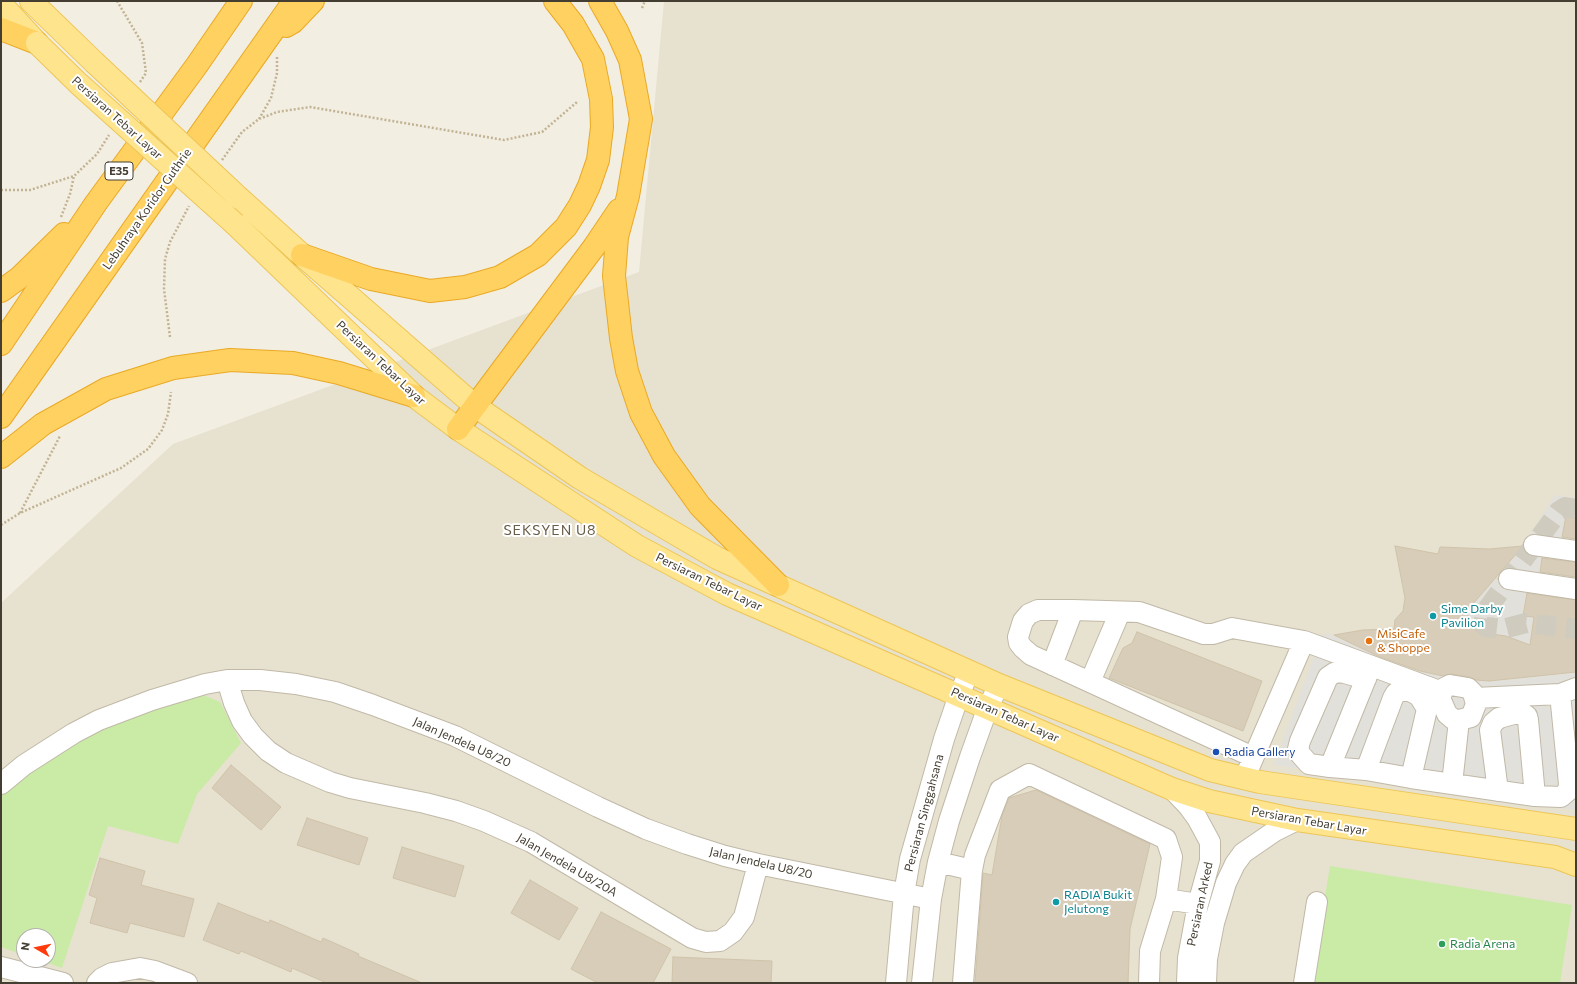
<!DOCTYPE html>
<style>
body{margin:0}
#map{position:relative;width:1577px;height:984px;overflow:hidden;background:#f3eee2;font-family:Commissioner,sans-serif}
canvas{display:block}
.frame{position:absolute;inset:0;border:2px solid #443e32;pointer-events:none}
.north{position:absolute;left:16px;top:928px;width:40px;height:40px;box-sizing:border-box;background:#fff;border:1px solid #b4b2ad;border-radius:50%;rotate:279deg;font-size:11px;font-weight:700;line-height:16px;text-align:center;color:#443e32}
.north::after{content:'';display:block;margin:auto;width:14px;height:18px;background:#ff3b0c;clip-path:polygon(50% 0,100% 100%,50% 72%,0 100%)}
</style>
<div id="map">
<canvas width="1577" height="984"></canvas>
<div class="frame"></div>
<div class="north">N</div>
</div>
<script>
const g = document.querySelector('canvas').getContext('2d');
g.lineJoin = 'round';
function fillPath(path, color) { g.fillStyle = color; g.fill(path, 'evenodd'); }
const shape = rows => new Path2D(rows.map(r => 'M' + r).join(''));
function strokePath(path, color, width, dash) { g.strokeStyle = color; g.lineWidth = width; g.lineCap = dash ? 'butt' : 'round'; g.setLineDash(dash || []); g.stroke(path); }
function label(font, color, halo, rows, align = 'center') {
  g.font = font + ' Commissioner,sans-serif'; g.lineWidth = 4; g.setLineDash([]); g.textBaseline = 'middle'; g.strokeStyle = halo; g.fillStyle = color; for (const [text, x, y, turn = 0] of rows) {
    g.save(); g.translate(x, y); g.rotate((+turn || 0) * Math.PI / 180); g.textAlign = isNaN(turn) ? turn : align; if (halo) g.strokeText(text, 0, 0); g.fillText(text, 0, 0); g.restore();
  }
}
fillPath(shape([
 [664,1,1576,1,1576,983,1,983,1,603,173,444,639,272],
 [24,936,48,936,48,960,24,960]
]), '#e7e1cf');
fillPath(shape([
 [203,695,220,702,241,743,197,794,178,844,108,826,62,968,39,960,48,960,48,936,24,936,24,955,1,947,1,794,68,745,120,719],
 [1330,866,1572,905,1560,983,1311,983]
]), '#c9eba6');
fillPath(shape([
 [1555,495,1576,498,1576,667,1509,638,1477,632,1466,612,1523,546],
 [1322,634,1334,635,1381,658,1414,670,1446,676,1489,681,1576,672,1576,810,1274,765]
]), '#e2e0db');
const building = shape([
 [1566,516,1576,518,1576,539,1562,537,1566,516],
 [1395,546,1438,554,1440,547,1489,549,1523,546,1466,612,1477,632,1506,636,1530,645,1534,617,1523,616,1527,593,1576,600,1576,672,1489,681,1476,680,1470,677,1452,674,1443,676,1420,671,1380,657,1334,635,1363,630,1394,629,1395,620,1403,611,1405,598,1395,546],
 [1542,558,1576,562,1576,577,1540,572,1542,558],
 [1137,632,1262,681,1243,731,1109,678,1123,648,1132,643,1137,632],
 [231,765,281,807,261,830,212,788,231,765],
 [1036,790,1150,844,1130,929,1128,983,975,983,983,873,992,875,1002,816,1009,798,1036,790],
 [307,818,368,838,359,865,297,845,307,818],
 [402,847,464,866,455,897,393,878,402,847],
 [100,858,145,871,141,885,194,899,184,937,130,923,127,933,90,923,97,898,89,895,100,858],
 [530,880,578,908,559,940,511,913,530,880],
 [218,903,269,923,270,920,321,942,323,938,359,954,358,956,422,983,327,983,292,968,291,972,241,951,239,954,203,940,218,903],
 [601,912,671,949,653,983,598,983,571,969,601,912],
 [673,957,772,961,771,983,672,983,673,957]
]);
fillPath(building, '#d8cdb9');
strokePath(building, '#d0c3a9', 1);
strokePath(shape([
 [1576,509,1565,507,1559,511,1485,612,1484,620,1486,627,1503,629,1526,623,1576,629]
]), '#d0cbbf', 20, [20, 10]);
const minor = shape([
 [1534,545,1576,551],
 [1509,579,1576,589],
 [1052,665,1073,610],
 [1371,666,1330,767,1366,770,1411,778,1535,796,1561,797,1568,791,1569,784,1560,694,1475,698],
 [227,680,234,703,242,721,253,736,268,751,286,763,330,782,350,788,425,803,456,811,484,821,531,842,692,938,706,942,720,941,733,932,744,917,758,864],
 [1090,682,1120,612],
 [1450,685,1468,688,1473,693,1476,704,1471,717,1459,720,1453,719,1447,714,1440,698,1444,688,1450,685],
 [1560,694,1576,688],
 [1253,757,1031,655,1023,648,1019,643,1018,637,1023,621,1029,614,1038,610,1073,610,1139,612,1204,634,1213,634,1232,628,1304,641,1442,692],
 [1330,767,1309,764,1301,755,1298,749,1300,741,1328,677,1334,673,1341,672,1366,679],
 [1248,770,1304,641],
 [1366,770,1393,698,1396,693,1399,691,1410,691,1419,696,1427,709,1411,778],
 [1,784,24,765,74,733,99,720,152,700,205,684,227,680,260,680,296,684,335,692,373,705,455,736,598,807,646,829,687,844,725,856,758,864,931,899],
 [1452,784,1459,720],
 [1172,789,1189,807,1197,818,1210,842,1210,861,1198,904,1188,958,1187,983],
 [1498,791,1490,730,1493,723,1499,718,1521,712,1527,716,1528,720,1535,796],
 [938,862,972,870],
 [1166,899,1198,904],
 [1,967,63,983],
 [97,983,102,978,112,973,140,968,155,971,187,983],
 [896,983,904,894,910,859,944,739,959,695,969,672],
 [922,983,931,899,938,862,949,821,970,757,988,707,999,685],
 [963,983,972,870,975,855,1000,790,1029,774,1166,839,1172,857,1166,899,1150,951,1149,983],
 [1206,983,1207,959,1214,923,1226,883,1235,864,1243,853,1275,831,1297,820],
 [1304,983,1317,902]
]);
const major = shape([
 [31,1,94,62],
 [1,4,37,43],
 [239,198,302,255,475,406,580,478,717,558,999,685,1210,770,1260,782,1576,829],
 [235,224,414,396,458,429,637,546,727,594,1172,789,1209,801,1297,820,1555,857,1576,865]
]);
const highway = shape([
 [600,1,617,31,630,60,641,119,628,196,617,237,614,276,621,338,627,371,641,413,664,456,700,506,778,585],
 [286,26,293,22,313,1],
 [1,29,37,43],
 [302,255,371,279,430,291,465,287,500,277,538,255,566,227,580,205,589,186,598,160,602,127,601,99,593,59,573,24,555,1],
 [1,291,19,278,64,234],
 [1,344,96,203,197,65,241,1],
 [1,417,294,1],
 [458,429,594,247,619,210],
 [1,457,43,424,106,389,173,368,230,360,293,363,339,373,414,396]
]);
strokePath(minor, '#c1b9a7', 22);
strokePath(major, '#edc656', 24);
strokePath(highway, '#e9a925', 24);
strokePath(shape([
 [117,1,142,43,146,73,140,82],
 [642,8,645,1],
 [259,119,271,98,277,73,277,56],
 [222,160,242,132,259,119,277,112,310,107,504,140,542,132,577,102],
 [1,190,30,190,74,176,97,154,109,135],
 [61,217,70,194,74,176],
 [170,337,164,289,165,259,170,242,189,206],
 [20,513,60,436],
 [1,525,20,513,121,468,148,449,162,430,168,414,171,392]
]), '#c1b394', 2.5, [2, 2]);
strokePath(minor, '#fff', 20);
strokePath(major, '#ffe48e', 22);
strokePath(highway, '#ffd160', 22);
const majorBridge = shape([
 [37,43,79,84,235,224],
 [94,62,239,198]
]);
strokePath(majorBridge, '#edc656', 24, []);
strokePath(majorBridge, '#ffe48e', 22);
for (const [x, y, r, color] of [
 [1433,616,4,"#0f9aa8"],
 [1369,641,4,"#e8710a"],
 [1216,752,4,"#1a4fb4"],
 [1056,902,4,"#0f9aa8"],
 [1442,944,4,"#2e9e5b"]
]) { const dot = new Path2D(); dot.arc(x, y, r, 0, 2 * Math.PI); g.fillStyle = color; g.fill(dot); strokePath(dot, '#fff', 1.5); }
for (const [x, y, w] of [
 [119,171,28]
]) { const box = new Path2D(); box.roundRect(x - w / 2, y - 9, w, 18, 3); g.fillStyle = '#fff'; g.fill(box); strokePath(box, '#443e32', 1); }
label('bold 11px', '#443e32', null, [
 ["E35",119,171]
]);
label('12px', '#443e32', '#fff', [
 ["Persiaran Tebar Layar",117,118,42],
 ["Lebuhraya Koridor Guthrie",147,209,-55],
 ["Persiaran Tebar Layar",381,363,43],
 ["Persiaran Tebar Layar",709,582,26],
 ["Persiaran Tebar Layar",1005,715,24],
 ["Jalan Jendela U8/20",462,742,24],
 ["Persiaran Singgahsana",924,813,-75],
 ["Persiaran Tebar Layar",1309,821,10],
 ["Jalan Jendela U8/20",761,863,13],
 ["Jalan Jendela U8/20A",567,865,30],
 ["Persiaran Arked",1200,904,-78]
]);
label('12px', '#0d838f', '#fff', [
 ["Sime Darby",1441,609],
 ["Pavilion",1441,623],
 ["RADIA Bukit",1064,895],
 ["Jelutong",1064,909]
], 'left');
label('12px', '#c56008', '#fff', [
 ["MisiCafe",1377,634],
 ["& Shoppe",1377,648]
], 'left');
label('12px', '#164399', '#fff', [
 ["Radia Gallery",1224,752]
], 'left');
label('12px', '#27864d', '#fff', [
 ["Radia Arena",1450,944]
], 'left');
g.letterSpacing = '1px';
label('14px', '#685d48', '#fff', [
 ["SEKSYEN U8",550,530]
]);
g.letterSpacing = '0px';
</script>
